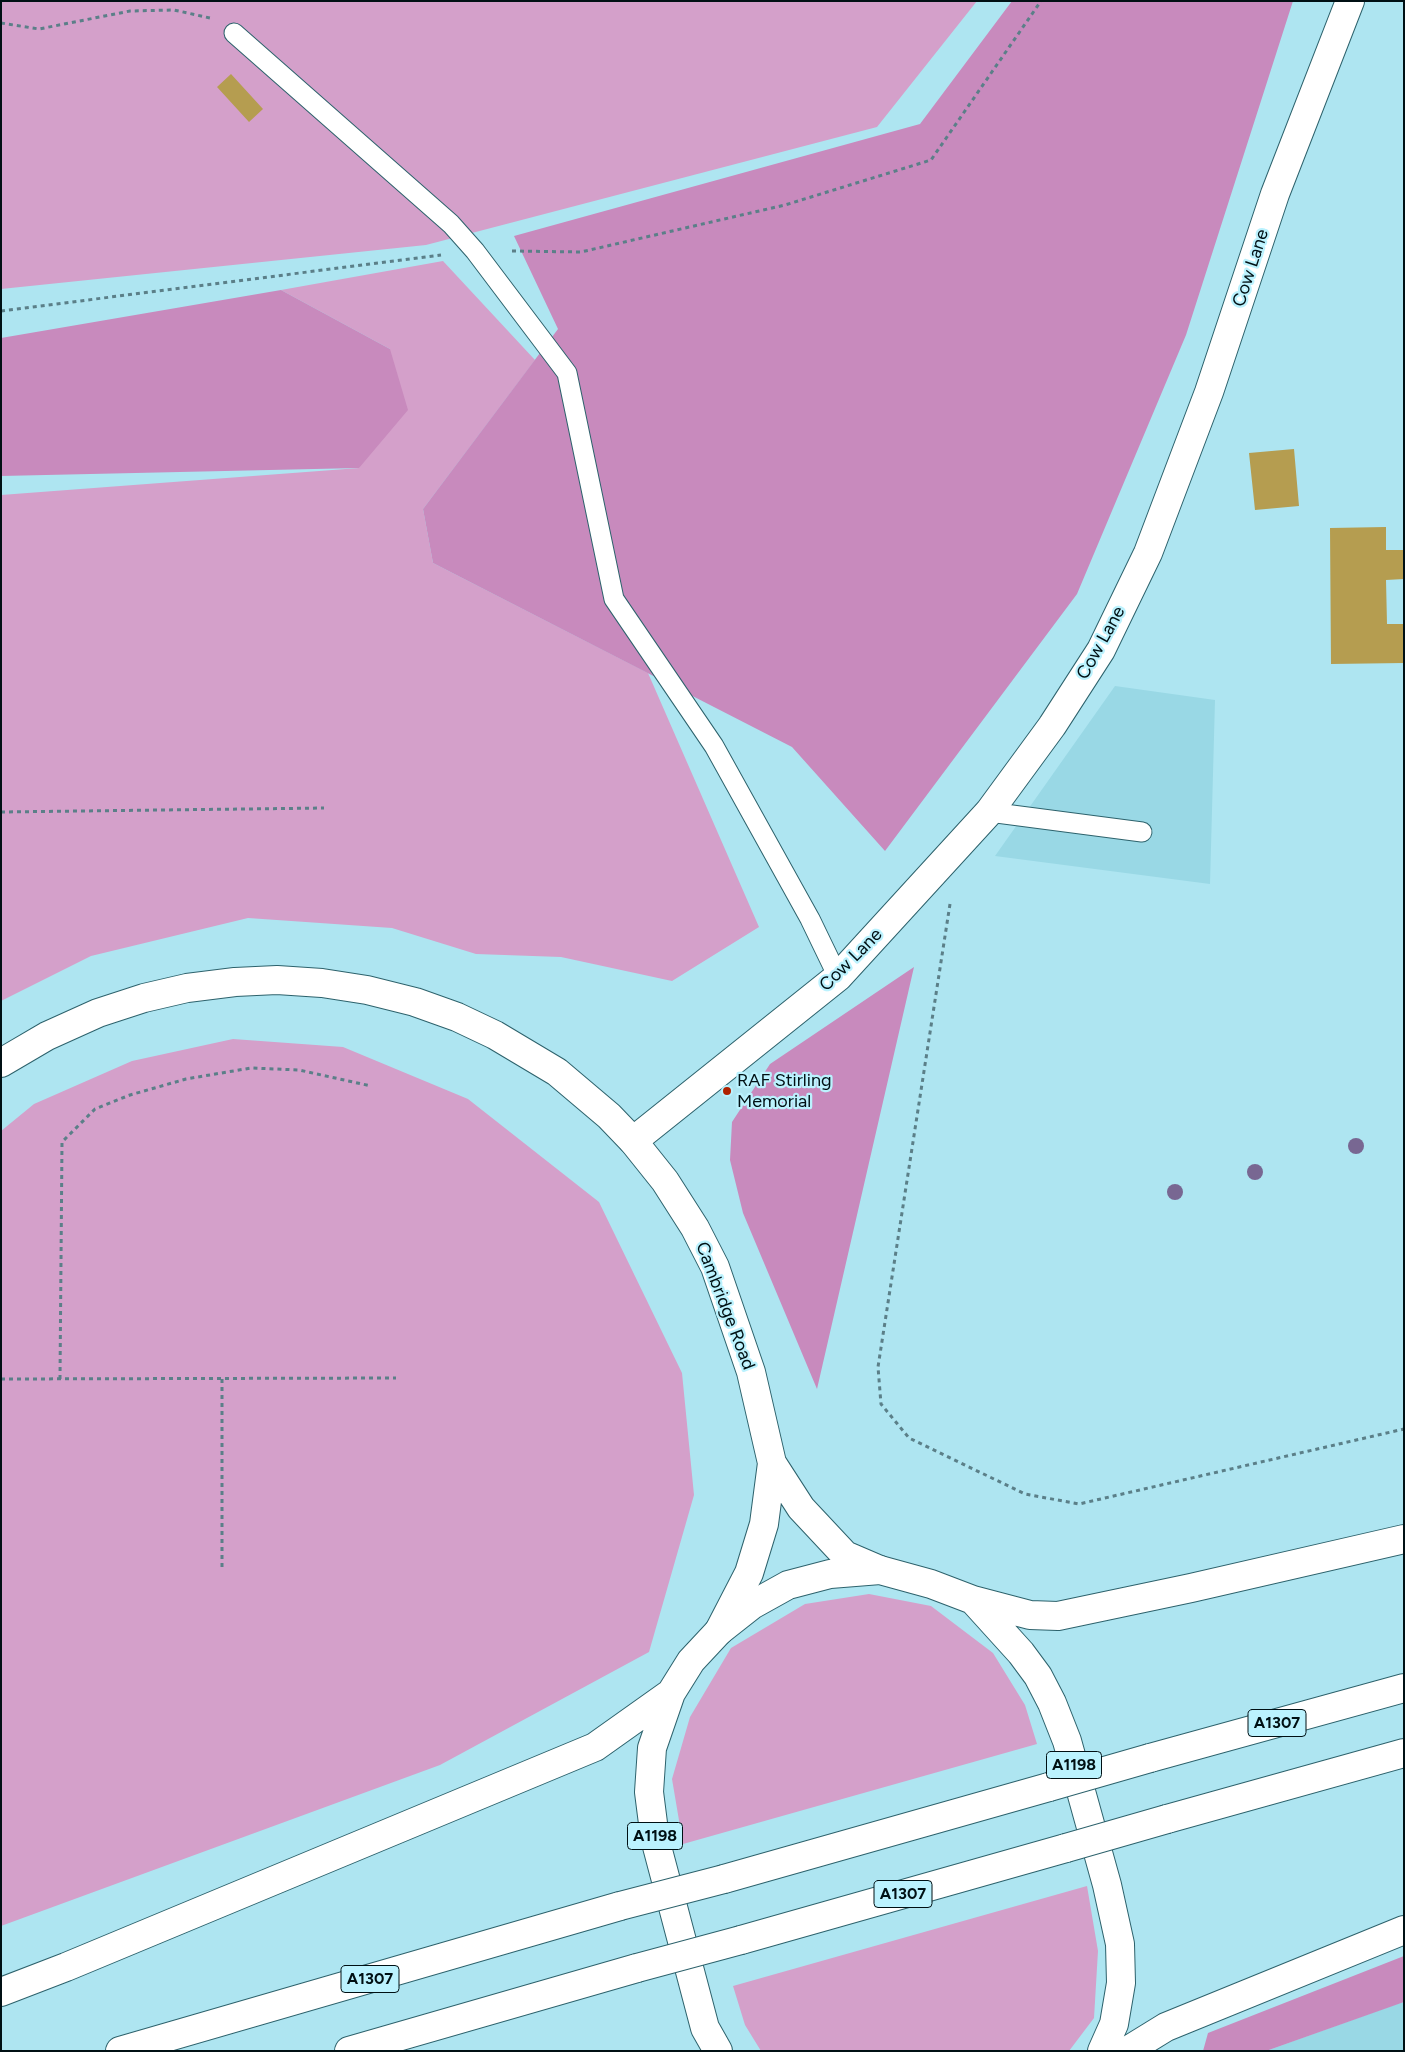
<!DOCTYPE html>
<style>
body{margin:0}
#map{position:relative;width:1405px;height:2052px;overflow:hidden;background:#aee5f1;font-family:Figtree,sans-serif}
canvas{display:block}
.frame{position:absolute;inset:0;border:2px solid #001014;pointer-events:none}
</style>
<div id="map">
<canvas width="1405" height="2052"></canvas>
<div class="frame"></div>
</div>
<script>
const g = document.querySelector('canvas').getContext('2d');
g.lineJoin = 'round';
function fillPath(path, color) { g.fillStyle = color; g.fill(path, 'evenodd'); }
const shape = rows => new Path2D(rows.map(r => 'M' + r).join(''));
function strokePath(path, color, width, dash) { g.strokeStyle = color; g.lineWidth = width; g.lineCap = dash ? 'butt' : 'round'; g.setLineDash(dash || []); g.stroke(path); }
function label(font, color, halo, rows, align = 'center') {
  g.font = font + ' Figtree,sans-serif'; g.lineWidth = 4.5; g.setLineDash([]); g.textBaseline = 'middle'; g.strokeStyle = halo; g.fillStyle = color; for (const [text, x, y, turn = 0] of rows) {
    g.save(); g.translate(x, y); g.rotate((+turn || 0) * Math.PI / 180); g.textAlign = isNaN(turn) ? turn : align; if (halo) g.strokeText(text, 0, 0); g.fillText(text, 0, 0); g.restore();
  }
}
fillPath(shape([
 [1115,686,1215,700,1210,884,995,856],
 [1404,2002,1404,2051,1266,2051,1394,2005]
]), '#99d8e5');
fillPath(shape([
 [1,1,977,1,877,127,426,245,1,289],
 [443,261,535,360,423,509,433,563,648,673,759,927,672,981,561,957,476,954,392,928,248,918,91,956,1,1001,1,495,359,468,390,349,281,290],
 [233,1039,343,1047,468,1099,599,1202,682,1373,694,1495,649,1652,440,1765,1,1926,1,1131,34,1104,132,1061],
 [869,1594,931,1606,993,1653,1025,1705,1037,1744,683,1844,672,1779,690,1717,731,1648,805,1604],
 [1087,1886,1098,1951,1094,2018,1069,2051,761,2051,745,2025,733,1986]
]), '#d4a0ca');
fillPath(shape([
 [1012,1,1293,1,1186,335,1077,594,885,851,792,747,433,563,423,509,558,329,514,236,920,124],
 [281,290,390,349,408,410,359,468,1,476,1,338],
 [914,967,817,1389,743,1213,730,1160,732,1122,770,1064],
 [1404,1956,1404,2002,1266,2051,1203,2051,1208,2033]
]), '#c88abd');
fillPath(shape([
 [231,74,263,109,249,122,217,87],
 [1294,449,1299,506,1255,510,1249,453],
 [1386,527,1386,550,1404,550,1404,579,1386,580,1387,624,1404,624,1404,663,1331,664,1330,528]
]), '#b59d50');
const lane = shape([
 [234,33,451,224,475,251,567,373,614,599,714,746,810,919,838,977],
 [989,812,1142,832]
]);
const street = shape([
 [633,1141,838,977,989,812,1052,726,1101,650,1148,553,1209,392,1275,194,1350,1]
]);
const secondary = shape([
 [1,1063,47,1036,98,1013,144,998,187,988,235,982,277,980,322,983,367,990,415,1002,457,1017,495,1035,557,1072,609,1116,633,1141,665,1181,695,1228,715,1267,751,1372,772,1463,764,1524,749,1573,719,1631],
 [772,1463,801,1508,845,1555,880,1570]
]);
const primary = shape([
 [973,1600,1030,1615,1058,1616,1191,1588,1404,1539],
 [1150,1758,1404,1688],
 [1167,1819,1404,1753],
 [724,1879,1049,1787],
 [741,1940,1066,1848],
 [1,1992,66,1967,595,1747,671,1693],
 [120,2051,620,1906],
 [349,2051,637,1968],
 [718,2051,705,2028,655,1839,649,1792,652,1748,671,1693,691,1661,719,1631,752,1605,788,1585,830,1574,880,1570,931,1584,973,1600,1021,1653,1038,1676,1052,1703,1067,1741,1107,1885,1120,1944,1121,1983,1114,2024,1102,2051],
 [1127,2051,1166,2027,1404,1930]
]);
strokePath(lane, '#2d626c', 21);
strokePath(street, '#2d626c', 30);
strokePath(secondary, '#2d626c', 30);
strokePath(primary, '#2d626c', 30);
strokePath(shape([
 [1,23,39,29,130,11,174,10,210,18],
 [512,251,581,252,785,205,931,160,1041,1],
 [1,311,441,255],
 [1,812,324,808],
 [950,904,878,1367,881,1404,909,1438,1025,1494,1079,1504,1404,1429],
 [1,1379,396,1378],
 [60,1379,62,1142,95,1109,130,1095,186,1079,251,1068,299,1070,371,1086],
 [222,1379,222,1569]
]), '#5b7f88', 3, [4, 4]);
strokePath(lane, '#fff', 19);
strokePath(street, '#fff', 28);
strokePath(secondary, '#fff', 28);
strokePath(primary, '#fff', 28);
const primaryBridge = shape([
 [1049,1787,1150,1758],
 [1066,1848,1167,1819],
 [620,1906,724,1879],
 [637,1968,741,1940]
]);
strokePath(primaryBridge, '#2d626c', 30, []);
strokePath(primaryBridge, '#fff', 28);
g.fillStyle = '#786792';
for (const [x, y] of [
 [1356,1146],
 [1255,1172],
 [1175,1192]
]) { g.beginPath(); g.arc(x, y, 8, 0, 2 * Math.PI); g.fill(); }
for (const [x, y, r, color] of [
 [727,1091,5,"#af2201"]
]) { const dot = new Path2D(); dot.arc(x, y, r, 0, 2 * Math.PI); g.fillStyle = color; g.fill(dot); strokePath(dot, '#bbf2fe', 2); }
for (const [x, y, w] of [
 [1277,1723,58],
 [1074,1765,55],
 [655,1836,55],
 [903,1894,58],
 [370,1979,58]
]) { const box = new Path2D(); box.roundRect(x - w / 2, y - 13.5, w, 27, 4); g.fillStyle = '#bbf2fe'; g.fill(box); strokePath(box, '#001014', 1); }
label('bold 16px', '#001014', null, [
 ["A1307",1277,1723],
 ["A1198",1074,1765],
 ["A1198",655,1836],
 ["A1307",903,1894],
 ["A1307",370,1979]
]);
label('18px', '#001014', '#bbf2fe', [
 ["Cow Lane",1251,268,-72],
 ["Cow Lane",1101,643,-61],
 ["Cow Lane",851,960,-45],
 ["Cambridge Road",725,1306,69]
]);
label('18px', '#001014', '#bbf2fe', [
 ["RAF Stirling",737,1081],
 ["Memorial",737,1102]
], 'left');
</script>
